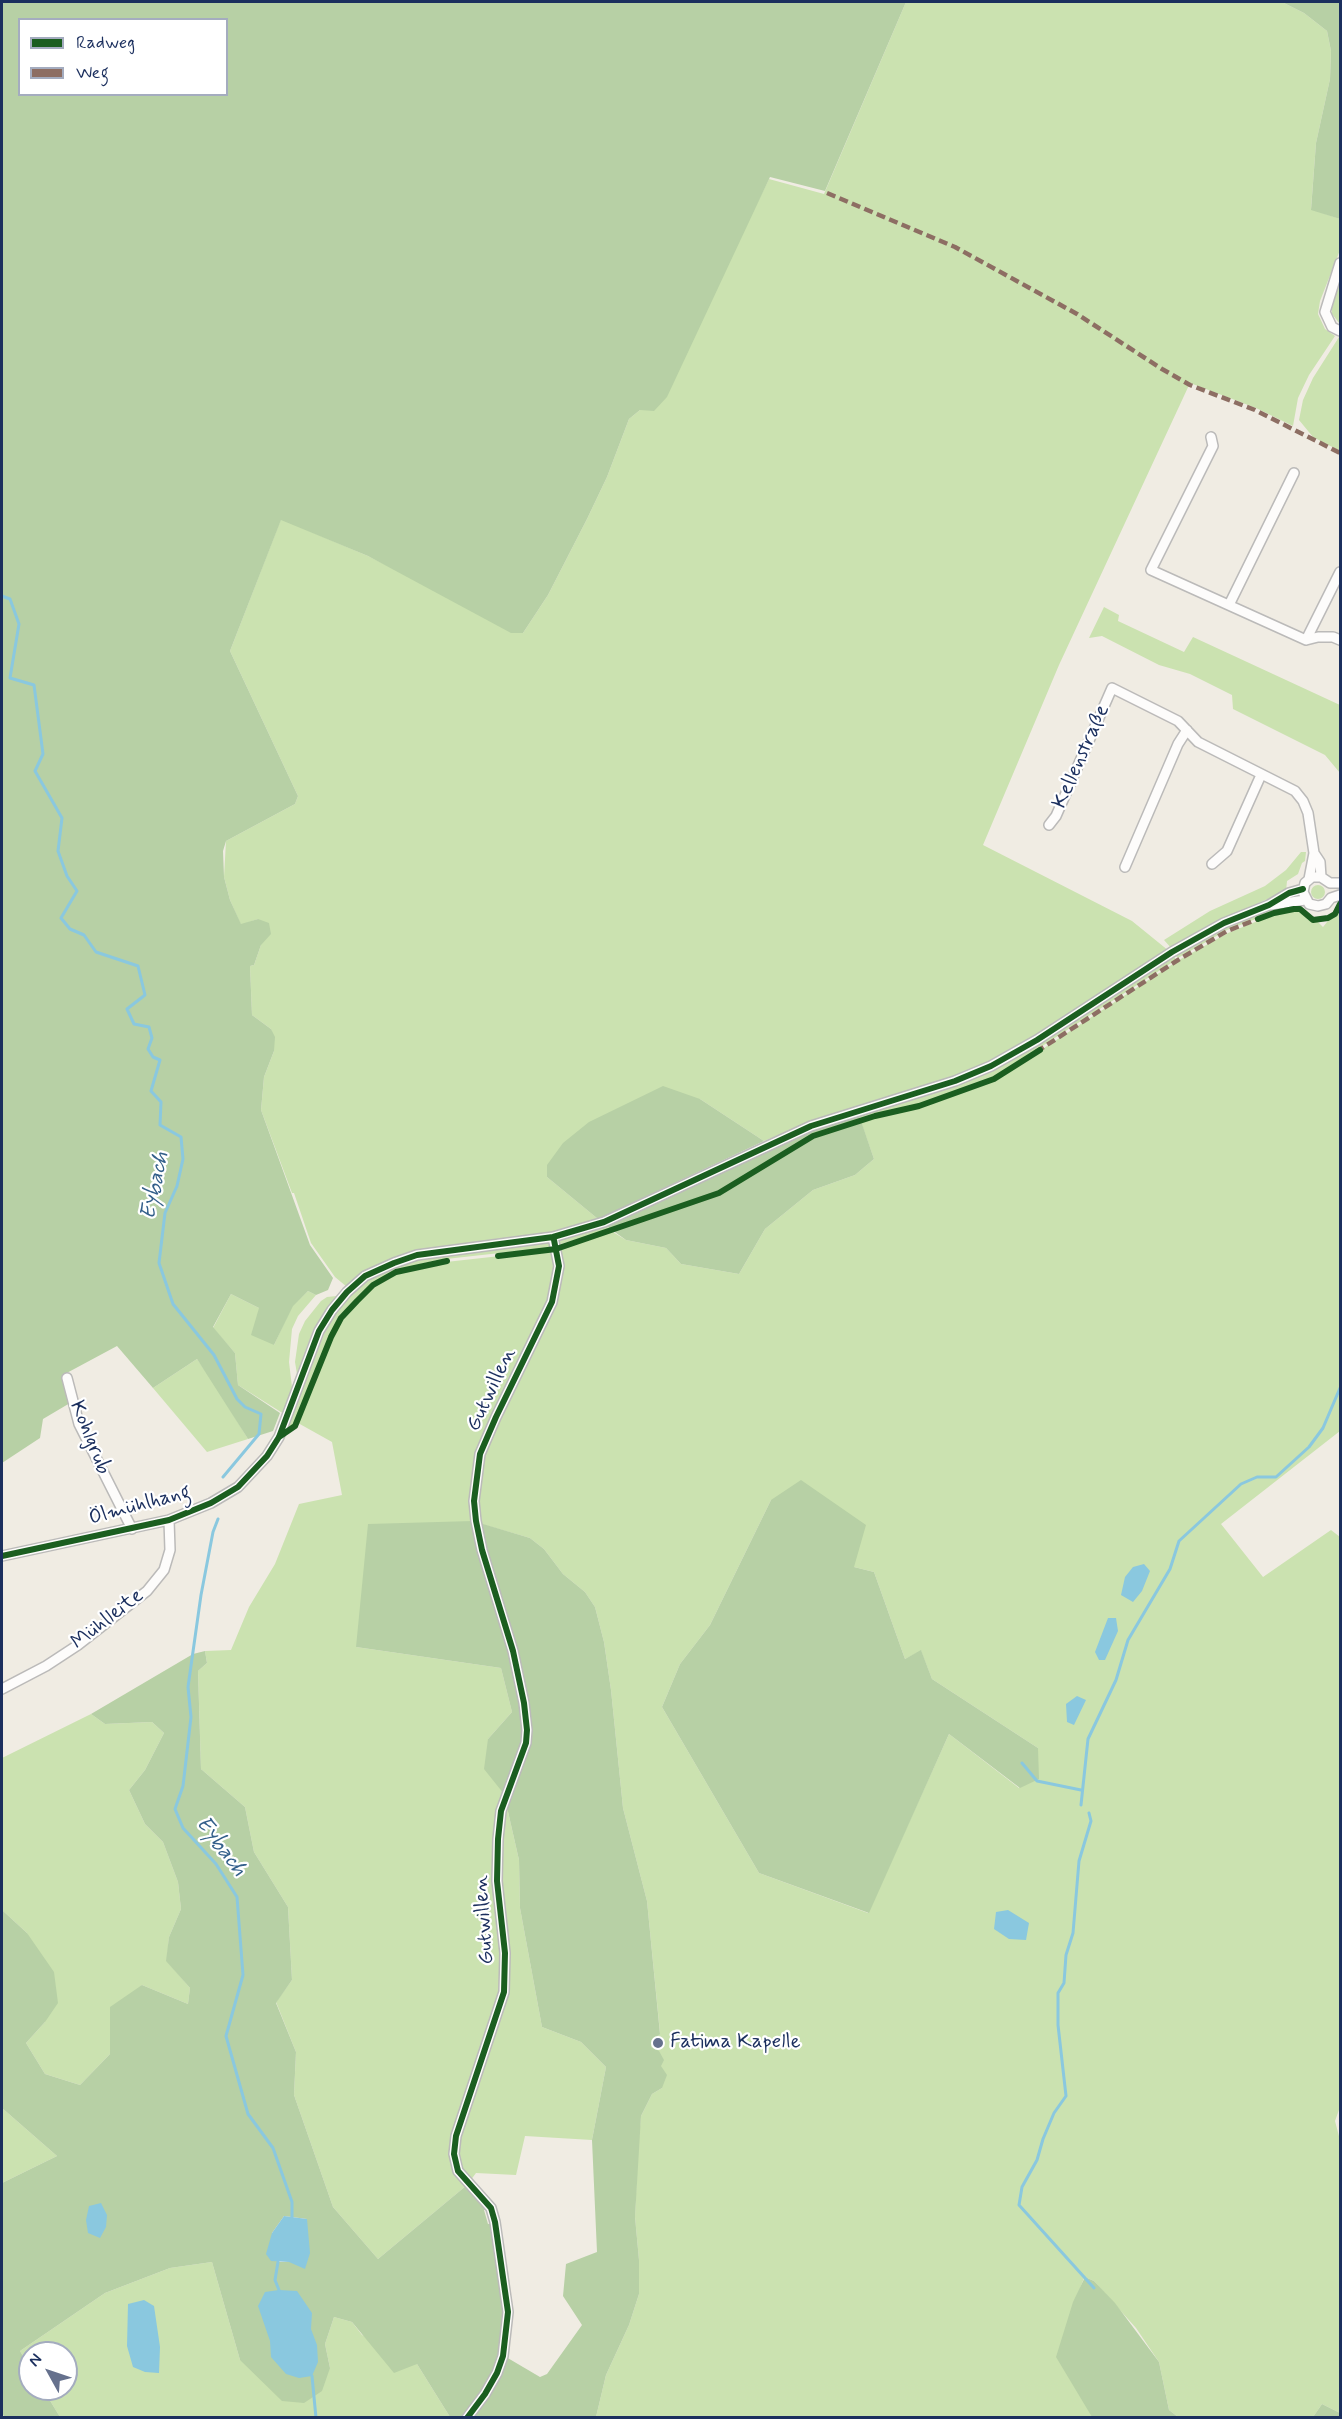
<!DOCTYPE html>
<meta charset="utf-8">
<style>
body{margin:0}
#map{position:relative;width:1342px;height:2419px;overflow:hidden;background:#f0ece3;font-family:Mynerve,sans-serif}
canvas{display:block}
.frame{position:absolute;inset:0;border:3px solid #1b2f5e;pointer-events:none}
.legend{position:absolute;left:18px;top:18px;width:210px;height:78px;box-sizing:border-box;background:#fff;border:2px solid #a4acbf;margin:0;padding:8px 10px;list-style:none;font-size:18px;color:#1b2f5e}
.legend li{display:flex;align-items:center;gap:12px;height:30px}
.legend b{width:30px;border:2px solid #a4acbf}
.north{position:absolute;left:18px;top:2341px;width:60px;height:60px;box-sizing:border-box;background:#fff;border:2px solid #a4acbf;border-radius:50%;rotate:310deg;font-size:16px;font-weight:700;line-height:24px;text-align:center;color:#1b2f5e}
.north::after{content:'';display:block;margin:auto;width:21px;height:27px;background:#66718d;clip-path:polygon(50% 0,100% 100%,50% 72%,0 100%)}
</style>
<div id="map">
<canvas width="1342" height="2419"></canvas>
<div class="frame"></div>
<ul class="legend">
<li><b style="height:8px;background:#1b5e20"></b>Radweg</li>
<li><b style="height:8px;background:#8d6e63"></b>Weg</li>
</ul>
<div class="north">N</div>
</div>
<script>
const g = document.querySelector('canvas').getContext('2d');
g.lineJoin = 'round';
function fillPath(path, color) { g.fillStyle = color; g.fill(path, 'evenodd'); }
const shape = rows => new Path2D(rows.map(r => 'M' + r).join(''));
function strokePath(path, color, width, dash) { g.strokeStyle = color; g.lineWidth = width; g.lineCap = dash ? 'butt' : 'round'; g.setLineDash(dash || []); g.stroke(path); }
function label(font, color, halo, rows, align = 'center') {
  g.font = font + ' Mynerve,sans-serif'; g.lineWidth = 4.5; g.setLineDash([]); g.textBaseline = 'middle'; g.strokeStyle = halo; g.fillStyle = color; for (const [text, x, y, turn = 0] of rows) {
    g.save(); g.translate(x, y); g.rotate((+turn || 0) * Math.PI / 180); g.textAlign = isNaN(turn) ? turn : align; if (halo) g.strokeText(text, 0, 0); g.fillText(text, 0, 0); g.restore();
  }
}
fillPath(shape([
 [906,2,1282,2,1304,13,1327,31,1331,51,1330,79,1316,143,1311,209,1340,219,1340,250,1320,301,1318,314,1325,329,1335,336,1309,375,1298,398,1293,426,1256,408,1190,383,1059,665,983,845,1132,921,1169,951,990,1064,954,1078,810,1122,764,1141,700,1099,547,1177,598,1219,552,1233,416,1251,392,1259,364,1272,347,1287,335,1277,311,1243,294,1193,292,1193,261,1110,264,1077,274,1051,271,1029,252,1015,250,966,254,965,261,945,258,919,241,925,230,900,224,877,226,841,295,804,298,796,230,651,281,519,368,556,523,633,548,595,587,519,607,477,629,419,640,410,748,221,769,179,824,194],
 [1340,281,1339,310,1340,324,1332,314,1332,306],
 [1339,337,1340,337,1340,451,1313,437,1299,420,1303,400,1313,378],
 [1104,607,1119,615,1118,621,1184,652,1193,637,1340,705,1340,773,1325,755,1233,709,1232,695,1190,674,1159,665,1102,636,1089,638],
 [1301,852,1306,852,1305,861,1302,863,1298,874,1287,881,1286,891,1222,919,1172,949,1164,940,1210,911,1265,886,1286,870],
 '1311 892a7 7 0 1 1 14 0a7 7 0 1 1-14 0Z',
 [1289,906,1289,909,1274,912,1227,930,1178,958,1175,955,1226,927,1270,909],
 [1340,906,1340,1431,1221,1524,1263,1577,1331,1530,1340,1537,1340,2107,1335,2121,1340,2140,1340,2413,1322,2404,1313,2417,1178,2417,1169,2410,1159,2362,1136,2328,1094,2281,1085,2277,1070,2261,1084,2278,1071,2312,1092,2417,596,2417,606,2375,629,2325,639,2294,639,2260,635,2217,638,2148,641,2116,652,2094,662,2088,661,2066,651,2047,651,2041,660,2033,647,1901,623,1808,611,1690,604,1642,595,1607,585,1592,563,1574,544,1549,530,1538,478,1523,476,1501,483,1454,555,1303,559,1249,613,1232,626,1240,666,1248,681,1264,739,1274,765,1229,813,1190,855,1175,874,1159,861,1122,919,1108,995,1080,1179,960,1228,933,1275,914,1294,911,1303,913,1308,920,1317,921,1323,927],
 [771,1500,854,1567,874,1572,905,1659,921,1651,932,1679,1038,1748,1019,1788,949,1734,868,1913,759,1873,662,1707,680,1664,710,1625],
 [1174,956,1176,960,994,1077,918,1105,860,1119,859,1115,957,1084],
 [605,1225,610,1229,558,1245,557,1239],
 [553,1240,554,1247,437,1260,396,1270,372,1284,340,1317,330,1336,294,1425,288,1427,324,1334,337,1312,351,1294,368,1280,396,1265,419,1258],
 [554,1250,556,1266,550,1301,478,1453,473,1521,356,1647,501,1668,512,1712,488,1739,504,1794,519,1860,520,1908,542,2027,581,2042,606,2067,592,2140,525,2136,516,2175,476,2173,467,2185,378,2259,333,2207,294,2095,296,2052,276,2002,292,1980,288,1907,254,1852,245,1807,201,1769,198,1671,207,1663,205,1651,231,1650,249,1607,275,1564,299,1504,342,1495,332,1442,298,1423,332,1338,343,1319,374,1287,397,1274,437,1263],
 [308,1291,316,1295,298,1316,292,1329,289,1362,292,1387,284,1414,238,1385,235,1353,213,1328,231,1294,259,1308,274,1345,292,1306],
 [337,1296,314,1328,297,1374,295,1362,299,1334,305,1321,321,1301,327,1297],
 [197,1359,214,1383,248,1439,207,1452,153,1388],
 [91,1714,105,1724,152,1722,164,1733,145,1770,129,1790,145,1824,163,1842,178,1882,181,1909,169,1937,167,1961,190,1988,188,2004,142,1985,110,2054,80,2085,45,2074,26,2043,45,2022,27,1933,2,1910,2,1758],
 [2,2108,57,2156,2,2183],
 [212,2262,240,2360,330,2368,325,2344,334,2317,352,2322,362,2335,417,2364,450,2417,60,2417,43,2389,66,2389,66,2353,30,2353,30,2368,20,2351,105,2293,170,2268]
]), '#cbe2b0');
fillPath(shape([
 [2,2,906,2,825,191,770,177,667,397,654,411,640,410,629,419,607,477,587,519,548,595,523,633,511,633,368,556,281,520,230,651,298,796,295,804,226,841,223,851,224,877,230,900,241,924,258,919,269,923,271,934,261,945,254,965,250,966,252,1015,271,1029,275,1037,274,1051,264,1077,261,1110,310,1245,333,1278,328,1290,316,1295,308,1291,293,1306,274,1345,251,1335,259,1308,231,1294,213,1327,235,1353,238,1385,280,1413,273,1431,248,1439,197,1359,153,1388,117,1346,63,1375,70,1403,43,1419,40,1438,2,1463],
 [20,20,226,20,226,94,20,94],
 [1282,2,1340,2,1340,219,1311,210,1316,143,1330,79,1331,51,1327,31,1304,13],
 [663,1086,700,1099,764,1141,598,1219,547,1177,547,1165,563,1143,589,1122],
 [859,1115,874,1159,855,1175,813,1190,765,1229,739,1274,681,1264,666,1248,626,1240,605,1225,813,1131],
 [801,1480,866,1525,854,1567,874,1572,905,1659,921,1650,932,1679,1038,1748,1039,1779,1020,1788,949,1734,869,1913,759,1873,662,1707,680,1664,710,1625,771,1500],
 [473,1521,530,1538,544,1549,563,1574,585,1592,595,1607,604,1642,611,1690,623,1808,647,1901,660,2034,651,2041,651,2047,659,2051,664,2060,661,2066,667,2075,662,2088,652,2094,641,2116,635,2217,639,2260,639,2294,629,2325,606,2375,596,2417,470,2417,506,2357,540,2377,547,2374,582,2325,563,2296,566,2264,597,2252,592,2140,606,2067,581,2042,542,2027,520,1908,519,1860,504,1794,484,1769,488,1739,512,1712,501,1668,356,1647,368,1524],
 [205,1651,207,1663,198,1671,201,1769,245,1807,254,1852,288,1907,292,1980,276,2003,296,2052,294,2095,333,2207,378,2259,467,2185,488,2209,484,2210,488,2224,493,2223,496,2264,504,2313,504,2333,495,2371,463,2417,450,2417,417,2364,394,2373,352,2322,334,2317,325,2344,330,2368,322,2391,304,2403,282,2401,240,2360,212,2262,170,2268,105,2293,20,2351,30,2368,30,2389,43,2389,60,2417,4,2417,2,2412,2,2183,57,2156,2,2108,2,1910,27,1933,54,1972,58,2003,45,2022,26,2043,45,2074,80,2085,110,2054,110,2007,142,1985,188,2004,190,1988,166,1961,169,1937,181,1909,178,1882,163,1842,145,1824,129,1790,145,1770,164,1733,152,1722,105,1724,91,1714,193,1654],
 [284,2216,307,2219,289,2262,278,2262,272,2233],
 [1085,2277,1094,2281,1115,2303,1159,2362,1169,2410,1178,2417,1092,2417,1056,2357,1073,2302],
 [1322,2404,1340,2413,1340,2417,1313,2417]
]), '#b7d0a5');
fillPath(shape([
 [1144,1564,1150,1571,1142,1591,1133,1602,1121,1595,1125,1577,1133,1567],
 [1108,1618,1116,1618,1118,1631,1105,1660,1099,1660,1095,1652],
 [1077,1696,1086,1700,1074,1725,1067,1722,1066,1704],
 [1008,1910,1029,1923,1026,1940,1009,1939,994,1929,996,1912],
 [101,2203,107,2215,106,2227,100,2238,88,2233,86,2220,89,2206],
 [284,2216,307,2219,310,2253,305,2269,289,2262,271,2261,266,2254,272,2233],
 [279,2290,297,2291,312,2313,311,2329,317,2345,318,2362,312,2376,299,2378,286,2374,271,2357,270,2341,258,2306,265,2292],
 [144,2300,154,2306,160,2347,159,2373,145,2372,133,2367,127,2346,128,2304]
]), '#8ac8df');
strokePath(shape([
 [2,596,10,599,19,624,10,678,34,685,43,754,35,771,62,818,58,851,67,876,77,891,61,918,70,929,84,935,96,952,138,966,145,995,127,1009,134,1024,149,1027,152,1038,148,1049,153,1057,160,1060,151,1091,161,1102,160,1125,181,1137,183,1159,177,1186,165,1213,159,1263,173,1304,214,1355,237,1399,245,1407,261,1414,259,1434,223,1477],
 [218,1519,213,1532,201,1595,188,1687,191,1717,183,1786,175,1809,183,1828,216,1864,237,1897,243,1975,226,2036,248,2114,273,2148,292,2202,292,2217],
 [1022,1763,1037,1781,1081,1790],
 [1081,1805,1088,1739,1116,1680,1128,1640,1170,1569,1179,1541,1241,1484,1257,1477,1276,1477,1309,1447,1323,1428,1340,1388],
 [1089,1813,1091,1821,1079,1861,1073,1933,1066,1955,1064,1983,1058,1993,1058,2025,1066,2096,1054,2113,1043,2139,1037,2160,1022,2187,1019,2205,1094,2288],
 [278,2262,275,2280,279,2290],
 [312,2376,316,2418]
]), '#8ac8df', 3);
const minor = shape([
 [1340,263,1325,312,1332,327,1340,331],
 [1211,437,1213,446,1151,570,1306,640,1318,637,1333,637,1340,640],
 [1229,605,1294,473],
 [1306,640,1340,572],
 [1049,825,1056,816,1112,688,1178,721,1198,742,1295,791,1303,801,1308,813,1314,853,1320,862,1321,877],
 [1212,864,1227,851,1261,775],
 [1125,867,1178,744,1187,730],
 [1309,879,1314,853],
 [1340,883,1330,883,1321,877,1312,877,1305,883,1303,892,1309,904,1318,906,1326,904,1331,898,1340,895],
 [1271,905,1305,900],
 [67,1378,79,1424,132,1529],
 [2,1556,169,1520,211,1503,238,1487,267,1456,279,1437,319,1331,332,1310,347,1292,365,1276,394,1263,417,1255,553,1237,604,1222,811,1126,955,1081,991,1066,1037,1040,1172,952,1224,923,1269,905,1289,893,1303,889],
 [2,1689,46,1666,78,1645,147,1591,164,1570,170,1550,169,1520],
 [467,2418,485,2394,497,2373,503,2356,508,2312,495,2222,491,2208,458,2171,454,2154,456,2136,504,1992,505,1953,497,1881,498,1839,501,1811,526,1743,527,1730,524,1703,513,1651,482,1550,476,1521,474,1501,480,1454,496,1417,552,1302,559,1266,553,1237]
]);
strokePath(minor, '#bbbab9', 12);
strokePath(minor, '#fdfcfb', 9);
strokePath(shape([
 [827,193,955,247,1077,314,1162,369,1190,385,1255,410,1340,453],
 [1036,1052,1178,960,1227,931,1263,917]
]), '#8d6e63', 4.5, [9, 4.5]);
strokePath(shape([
 [1258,919,1274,913,1294,909,1300,909,1313,920,1328,918,1335,914,1340,904],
 [498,1256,556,1249,719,1193,813,1136,875,1116,919,1106,994,1079,1040,1050],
 [279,1437,295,1426,331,1337,341,1318,357,1301,373,1285,396,1272,447,1261],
 [2,1556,169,1520,211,1503,238,1487,267,1456,279,1437,319,1331,332,1310,347,1292,365,1276,394,1263,417,1255,553,1237,604,1222,811,1126,955,1081,991,1066,1037,1040,1172,952,1224,923,1269,905,1289,893,1303,889],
 [467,2418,485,2394,497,2373,503,2356,508,2312,495,2222,491,2208,458,2171,454,2154,456,2136,504,1992,505,1953,497,1881,498,1839,501,1811,526,1743,527,1730,524,1703,513,1651,482,1550,476,1521,474,1501,480,1454,496,1417,552,1302,559,1266,554,1240]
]), '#1b5e20', 6);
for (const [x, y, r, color] of [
 [658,2043,6,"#66718d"]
]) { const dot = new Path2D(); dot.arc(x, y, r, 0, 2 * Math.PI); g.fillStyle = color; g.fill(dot); strokePath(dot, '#fff', 2); }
label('21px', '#1b2f5e', '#fff', [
 ["Kellenstraße",1082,757,-66],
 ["Gutwillen",492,1390,-65],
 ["Kohlgrub",89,1438,68],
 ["Ölmühlhang",140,1506,-15],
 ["Mühlleite",108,1620,-38],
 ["Gutwillen",485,1920,-94]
]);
label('21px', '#1b2f5e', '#fff', [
 ["Fatima Kapelle",670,2043]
], 'left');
label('italic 22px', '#335f8a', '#fff', [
 ["Eybach",156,1186,-78],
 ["Eybach",220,1847,53]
]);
</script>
